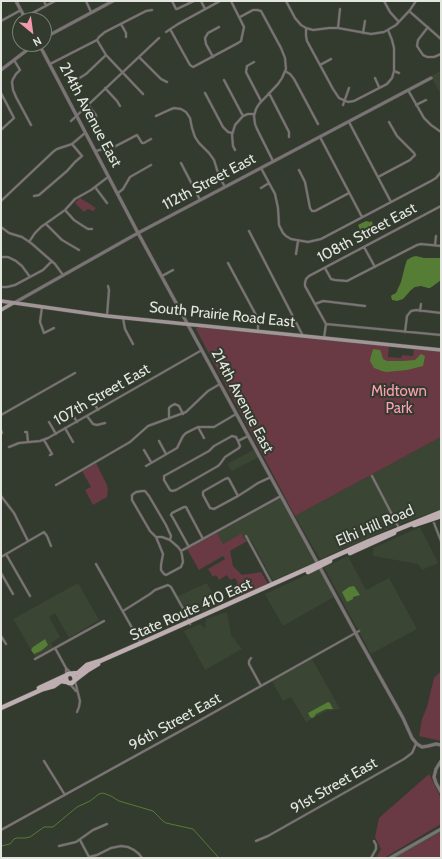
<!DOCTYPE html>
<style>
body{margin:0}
#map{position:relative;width:442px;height:859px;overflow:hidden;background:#333a2e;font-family:Cabin,sans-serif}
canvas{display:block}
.frame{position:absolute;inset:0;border:2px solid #e2e6df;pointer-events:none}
.north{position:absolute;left:12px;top:12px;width:40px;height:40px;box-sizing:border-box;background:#333a2e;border:1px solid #797f75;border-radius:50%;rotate:151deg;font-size:11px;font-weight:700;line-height:16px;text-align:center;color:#e2e6df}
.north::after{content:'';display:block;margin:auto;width:14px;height:18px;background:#f29aad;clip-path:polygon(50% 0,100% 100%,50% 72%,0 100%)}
</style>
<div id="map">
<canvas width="442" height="859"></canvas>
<div class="frame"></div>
<div class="north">N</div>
</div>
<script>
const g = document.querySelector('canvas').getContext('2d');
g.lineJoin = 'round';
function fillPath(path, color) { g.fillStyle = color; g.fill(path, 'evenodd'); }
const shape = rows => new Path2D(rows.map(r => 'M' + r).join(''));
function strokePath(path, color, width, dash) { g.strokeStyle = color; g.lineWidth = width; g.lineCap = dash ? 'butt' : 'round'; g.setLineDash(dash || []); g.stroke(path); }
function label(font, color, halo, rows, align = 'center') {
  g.font = font + ' Cabin,sans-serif'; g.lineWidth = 4; g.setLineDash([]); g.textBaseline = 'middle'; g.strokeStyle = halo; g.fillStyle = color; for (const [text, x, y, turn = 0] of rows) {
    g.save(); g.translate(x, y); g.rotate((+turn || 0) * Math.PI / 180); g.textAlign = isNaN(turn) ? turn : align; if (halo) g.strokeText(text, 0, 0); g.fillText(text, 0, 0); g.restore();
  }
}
fillPath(shape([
 [441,71,441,95,431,76],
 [441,437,441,509,400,524,320,559,295,516],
 [255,449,259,457,232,471,227,464],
 [280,498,314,561,313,563,274,580,272,579,251,540,247,541,246,540,242,537,242,533,223,544,217,533],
 [420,527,438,563,422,570,418,564,373,556,373,548],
 [348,556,366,590,389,578,417,629,371,654,325,569,325,567,327,566],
 [317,570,320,571,334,597,283,626,265,594],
 [78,583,99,620,69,638,55,613,51,616,49,617,60,637,51,643,53,647,35,657,13,619],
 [207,583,219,605,190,617,178,596],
 [227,612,231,635,242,649,205,670,184,631,200,624,205,628,206,619],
 [312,659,340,709,327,711,306,722,291,697,283,701,272,681]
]), '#3b4534');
fillPath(shape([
 [80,198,90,204,96,208,93,211,88,209,84,212,75,203],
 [199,327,389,346,388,357,401,358,402,355,413,356,414,348,441,351,441,437,295,516,197,331,196,329,197,328],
 [96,463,107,485,108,490,107,497,93,505,85,490,91,487,82,471],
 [217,533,223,544,242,533,242,537,246,540,247,541,230,551,233,566,242,575,261,572,268,584,232,599,226,591,238,583,235,578,230,580,227,575,219,580,216,575,213,577,208,569,225,559,223,556,199,570,187,549],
 [441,671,441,741,419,736,422,719,427,707,434,678],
 [429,774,441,798,441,824,384,858,376,858,381,849,375,837,379,818],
 [441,832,441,858,395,858]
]), '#693944');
fillPath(shape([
 [366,221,370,222,372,221,373,226,361,232,358,225],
 [416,256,424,258,441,258,441,280,433,286,430,288,428,288,421,286,415,287,411,290,403,299,397,301,392,300,391,296,392,295,396,293,401,282,405,266,407,260,412,257],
 [373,349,380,350,381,352,383,359,387,361,403,361,415,360,421,354,425,356,423,366,407,370,386,372,382,371,374,368,370,361,371,356],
 [354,586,360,595,353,597,353,599,347,602,342,592,349,587],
 [45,639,48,645,41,651,34,654,31,650,33,647],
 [328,702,330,703,333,709,326,709,316,714,314,717,312,718,310,717,308,713]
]), '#567d35');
strokePath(shape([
 [1,846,10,844,14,839,17,838,25,838,30,837,44,827,53,827,77,807,90,801,99,794,103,793,111,796,119,801,153,811,163,821,166,823,193,829,219,858],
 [394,858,441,831]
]), '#567d35', 1);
const minor = shape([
 [44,1,46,6],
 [86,1,91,12],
 [172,1,176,9,177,9,194,1],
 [201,1,205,9],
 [286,1,295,18,301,25,306,28,313,30,329,28,338,28,371,34,384,32,396,25,410,10,416,1],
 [384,1,390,12,399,22],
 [409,11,441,39],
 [25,17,55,1],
 [240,17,253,10,257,10,261,11,281,48,285,58,286,69,282,78,278,84,259,104,256,109,254,116,255,124,257,129,273,161],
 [1,21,21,10],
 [121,24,126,33,126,37],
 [428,27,418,40,417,46,423,55,427,57,434,57,441,54],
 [306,28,306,36,307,41,333,89,339,98,348,102,354,101,387,84,392,78,394,71,394,48,392,40,388,30],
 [338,28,340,9],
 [170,29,190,65,193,67,195,66,238,43,241,41,244,27,231,1],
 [166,32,178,24,220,1],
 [363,33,365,21],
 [97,40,106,55,143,94],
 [139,57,161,79,167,82],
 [213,57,206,44,205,38,208,33,219,27],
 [14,60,20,70,16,74,13,79,12,82,13,90,16,97,31,125],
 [254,62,247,66,246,72,261,101],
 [50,64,97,40,99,37,105,32,146,11,152,10],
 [320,65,331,59],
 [285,71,290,74,294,79,318,124],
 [394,71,399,73],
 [375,78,379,87],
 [78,79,86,74,106,55],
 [224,80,243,116],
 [105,88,117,101,120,106],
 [408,90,424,118,431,125,441,132],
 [1,93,14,118,1,130],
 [205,93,223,127,228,132,232,133],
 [269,93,289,132,289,137],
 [88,105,96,115,96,120],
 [343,105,349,88],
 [416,105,426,100],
 [156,116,169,110,174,108,181,109,186,112,190,118,192,128,195,137,199,143,209,153,214,160,219,176,225,187],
 [71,121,159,38],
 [349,122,391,202],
 [320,137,362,217],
 [235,150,233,146,232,135,235,125,243,116,248,114,254,114],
 [96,151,103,149,114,147,137,135,142,143,144,143,151,139],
 [181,163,200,200],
 [261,168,275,194,278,208,279,225,283,233,286,236,291,239,308,242,321,239,431,181,436,178,441,172],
 [299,170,305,182,310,208,312,211,315,211,349,193],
 [378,177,410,160,415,155,414,153,397,136,389,122],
 [95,187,107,203],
 [261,188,269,183],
 [118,193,123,189,130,177,151,165],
 [34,196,39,195,67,171,75,162,82,156,72,144],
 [1,201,54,151,57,149,72,144,85,133],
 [65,210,74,220,80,224,88,229,92,229],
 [46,224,62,240,79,250],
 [1,227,9,233,22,237,31,243,55,264,63,275],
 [249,231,303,336],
 [29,242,35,233,41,227,65,210,75,199,91,190,108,177],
 [435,245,436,236],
 [364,247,375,267],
 [296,254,298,241],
 [1,257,8,257,16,261,22,266,30,277],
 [228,263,256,315,258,322,258,331],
 [325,268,331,279,335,280,347,281,417,245,421,244,441,246],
 [162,276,173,270],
 [1,287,7,287,15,285,43,270,52,261],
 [315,304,323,301,365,306],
 [42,307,40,322,44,333,54,328],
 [420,311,421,304],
 [107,316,109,290,108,286],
 [123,318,125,329,133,344],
 [326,324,305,286,305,283,306,279,309,276,441,206],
 [326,324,441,335],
 [405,332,407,316,411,311,416,310,441,313],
 [324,338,326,324],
 [91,398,98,410],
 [70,410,77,422],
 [1,415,75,373],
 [87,416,93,424,97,425,105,423],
 [169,418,169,408,171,406,175,404,179,406,183,414],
 [49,422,56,434],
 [198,427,204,438],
 [65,428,73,442],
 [1,430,2,433],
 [25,432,27,432,28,442],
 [232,436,236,437,238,441,240,446,239,448,225,457,220,464,218,466,176,490,172,491,170,490,164,480,164,476,209,451,214,446,232,436],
 [44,440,52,454,50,455],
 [159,441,166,454],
 [238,441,248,436],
 [9,447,19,443,40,441,48,438,202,350],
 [144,450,151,462],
 [146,466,177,448,183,436,186,433,198,427,214,427,236,414],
 [372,476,399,528],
 [56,485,130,442,148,426,186,412,208,391,220,384],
 [1,496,14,513,28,541],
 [238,496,229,479,228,478,225,479,204,491,203,492,203,495,210,508,214,509,238,496,249,489,258,483,271,477],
 [434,523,441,541],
 [246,536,272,584],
 [156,537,162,537,170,540,178,547,181,551,182,555,183,562,181,567,166,575,164,574,161,570,161,565,163,554,156,537,150,531,132,500,132,495,136,492,142,491,145,491,149,496,166,525,171,536,170,540],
 [189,547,173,518,171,515,172,513,184,507,186,507,203,539],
 [181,551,281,496],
 [6,554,30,596],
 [1,557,44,532,47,536,51,546],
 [96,564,140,642],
 [1,573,13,594],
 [123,611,150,594,155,590,168,585,171,587,185,612,190,624],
 [1,636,6,644],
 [55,648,66,668],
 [251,658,249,661,249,664,261,686],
 [35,659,104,621],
 [66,674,66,668,71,673],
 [75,681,80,701,79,707,77,712],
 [70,684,76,691],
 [44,761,65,795],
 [1,830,195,723,359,631],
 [80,840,89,857],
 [256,841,268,836,404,759,412,753,416,744],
 [59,846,76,842,93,830,107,824],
 [89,857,97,855,111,848,121,846,128,847,134,850,139,854,142,858],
 [371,858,376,849,376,845,374,841]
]);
const tertiary = shape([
 [16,1,26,20],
 [44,38,113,1],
 [39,44,138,233,361,643,403,718,412,738,417,744,422,747,428,746,436,744,441,745],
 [1,70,35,44],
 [14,303,138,233,431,78],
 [441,761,436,769,434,777,436,783,441,792],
 [390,858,441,829]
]);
const secondary = shape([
 [1,301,107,316,441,350],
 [1,310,13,303]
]);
const primary = shape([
 [414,525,441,516],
 [350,553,394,533],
 [308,572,330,561],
 [72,674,74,676,75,680,72,683,69,683,67,682,66,679,66,676,68,674,78,673,87,665,100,661,141,643,369,541,441,512],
 [75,680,88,670,98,664],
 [39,688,67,675],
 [1,708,43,689,54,686,61,681,67,682]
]);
strokePath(minor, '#4f564a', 3);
strokePath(tertiary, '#4f564a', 4);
strokePath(secondary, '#4f564a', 4.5);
strokePath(primary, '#4f564a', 5.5);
strokePath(minor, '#7b7375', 2);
strokePath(tertiary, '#7b7375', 3);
strokePath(secondary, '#a19597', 3.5);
strokePath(primary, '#beaeb1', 4.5);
label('15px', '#e2e6df', '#333a2e', [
 ["214th Avenue East",90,115,62],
 ["112th Street East",209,182,-28],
 ["108th Street East",367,233,-28],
 ["South Prairie Road East",222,315,6],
 ["107th Street East",102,395,-30],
 ["214th Avenue East",242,401,62],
 ["Elhi Hill Road",375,526,-23],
 ["State Route 410 East",191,610,-24],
 ["96th Street East",175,722,-29],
 ["91st Street East",334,786,-30]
]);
label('15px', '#fb9fb3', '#333a2e', [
 ["Midtown",399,392],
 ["Park",399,409]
]);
</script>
